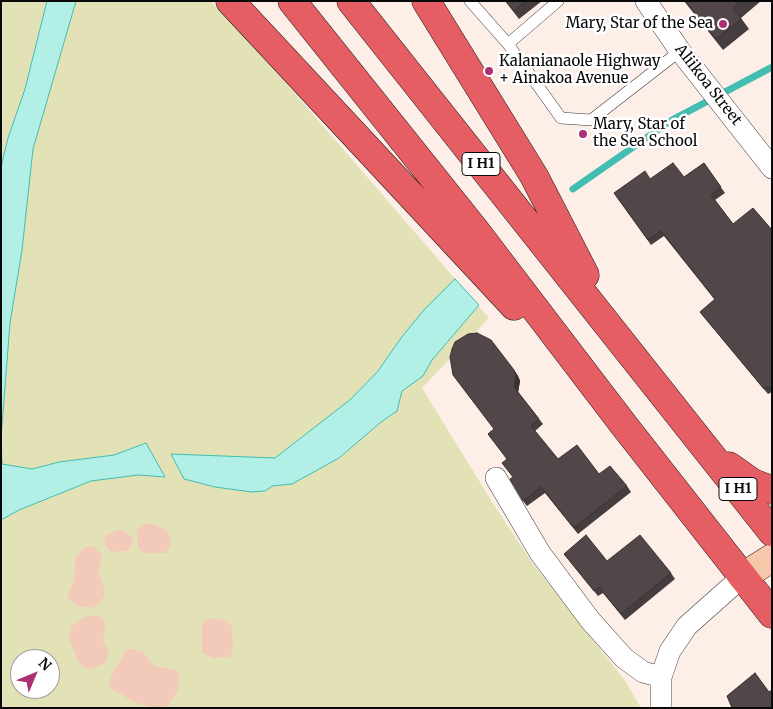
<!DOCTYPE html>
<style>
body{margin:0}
#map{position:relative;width:773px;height:709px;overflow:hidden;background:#fdeee8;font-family:Merriweather,serif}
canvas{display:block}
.frame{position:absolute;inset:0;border:2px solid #090909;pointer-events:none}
.north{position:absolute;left:10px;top:649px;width:50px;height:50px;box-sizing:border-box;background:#fff;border:1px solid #9d9d9d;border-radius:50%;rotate:45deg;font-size:14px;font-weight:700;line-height:20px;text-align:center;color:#090909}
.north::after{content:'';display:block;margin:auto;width:18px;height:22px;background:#aa3173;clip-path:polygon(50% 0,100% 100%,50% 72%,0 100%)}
</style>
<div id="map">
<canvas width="773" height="709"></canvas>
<div class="frame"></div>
<div class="north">N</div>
</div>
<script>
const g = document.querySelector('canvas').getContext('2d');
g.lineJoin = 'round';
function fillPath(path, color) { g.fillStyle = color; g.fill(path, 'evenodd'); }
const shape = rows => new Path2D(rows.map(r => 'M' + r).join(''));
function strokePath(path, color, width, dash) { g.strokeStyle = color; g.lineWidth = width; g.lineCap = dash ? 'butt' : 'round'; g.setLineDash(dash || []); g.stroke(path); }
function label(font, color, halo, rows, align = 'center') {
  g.font = font + ' Merriweather,serif'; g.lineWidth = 5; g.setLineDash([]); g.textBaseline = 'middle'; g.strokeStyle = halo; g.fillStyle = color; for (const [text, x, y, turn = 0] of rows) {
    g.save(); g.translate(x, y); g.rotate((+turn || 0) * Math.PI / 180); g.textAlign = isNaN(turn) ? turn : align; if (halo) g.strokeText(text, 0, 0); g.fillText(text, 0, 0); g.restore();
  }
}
fillPath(shape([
 [1,1,211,1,298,97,489,318,422,388,494,505,533,564,626,682,641,708,1,708],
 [20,659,50,659,50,689,20,689]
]), '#e2e2b6');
fillPath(shape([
 [144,524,154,524,167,531,171,543,166,553,145,553,138,548,137,530],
 [117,530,123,530,131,537,133,542,128,551,111,552,104,544,106,535],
 [85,547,94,547,102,555,98,573,105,590,104,597,94,608,78,606,67,597,74,580,76,556],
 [87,616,99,616,103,619,105,624,103,642,109,652,105,663,91,669,84,667,78,662,69,638,71,626],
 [213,618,227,621,232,626,233,649,230,657,214,658,202,652,202,625,204,621],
 [131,649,143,652,154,666,176,670,179,674,178,690,168,706,154,708,134,702,111,688,109,682,114,670,120,662,125,651]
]), '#f3cab9');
const water = shape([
 [47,1,76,1,33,149,22,250,10,323,1,438,2,464,32,469,59,462,114,455,146,443,165,477,138,475,91,481,19,510,1,520,1,167,8,138,25,89,47,1],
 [455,279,479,305,432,360,423,376,402,391,397,411,381,422,339,458,292,484,272,486,265,491,252,492,215,487,184,479,171,454,275,458,351,399,378,371,401,338,423,311,455,279]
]);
fillPath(water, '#b2efe7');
strokePath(water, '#41beb1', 1);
strokePath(shape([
 [573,189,672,120,772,67]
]), '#41beb1', 7);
const lane = shape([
 [470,1,508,44,561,118,591,120,680,51],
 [508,44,558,1]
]);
const street = shape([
 [646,1,680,51,772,168],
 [496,478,540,553,590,620,624,658,643,672,661,677],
 [661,708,661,677,670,651,687,626,742,577]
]);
const secondary = shape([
 [742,577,772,558]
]);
const highway = shape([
 [230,1,514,306],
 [292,1,475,230,623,424,772,614],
 [351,1,772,532],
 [426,1,534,176,585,275],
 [729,466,753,483,772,490]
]);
strokePath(lane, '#3c3c3c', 12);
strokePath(street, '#3c3c3c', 22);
strokePath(secondary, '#2b2b2b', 29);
strokePath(highway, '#1a1a1a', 29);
strokePath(lane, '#fff', 11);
strokePath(street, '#fff', 21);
strokePath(secondary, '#f6c8a9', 28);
strokePath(highway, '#e55e63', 28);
fillPath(shape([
 [505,1,542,1,519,19],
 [684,1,761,1,741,18,749,29,723,50],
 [704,163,725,193,715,200,733,224,772,230,772,392,768,394,700,312,715,300,664,236,651,245,614,193,651,179,684,177],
 [514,370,518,376,520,381,518,392,543,424,535,431,558,459,599,474,627,486,631,492,578,534,545,493,527,506,523,501,513,477,507,459,488,434,494,429],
 [564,554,671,573,675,579,625,620,603,593,598,596]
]), '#463d3e');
fillPath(shape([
 [514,370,518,376,520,381,518,393,514,387]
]), '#393232');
const building = shape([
 [506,1,526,1,514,11,506,1],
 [685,1,741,1,733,8,741,19,716,39,685,1],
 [673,163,684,177,704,163,721,187,711,195,733,224,753,208,772,230,772,391,768,386,764,389,700,312,715,299,661,231,648,240,614,193,645,171,650,179,673,163],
 [477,333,491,340,514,370,516,376,514,387,539,419,531,426,558,459,577,445,599,474,610,466,627,486,574,528,541,487,523,501,510,479,513,477,502,463,507,459,488,434,494,429,453,375,450,357,452,349,455,342,468,334,477,333],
 [586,535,607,561,640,535,671,573,621,614,599,587,594,591,564,554,586,535],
 [755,673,769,692,772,690,772,708,732,708,727,696,755,673]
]);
fillPath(building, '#514748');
strokePath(building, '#393232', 1);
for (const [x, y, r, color] of [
 [723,24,5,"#aa3173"],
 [489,71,5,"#aa3173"],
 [583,134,5,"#aa3173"]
]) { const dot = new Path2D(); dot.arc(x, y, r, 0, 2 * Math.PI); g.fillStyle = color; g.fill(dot); strokePath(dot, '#fff', 2); }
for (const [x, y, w] of [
 [481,164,38],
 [738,489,38]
]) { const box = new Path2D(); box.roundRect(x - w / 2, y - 11.5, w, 23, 4); g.fillStyle = '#fff'; g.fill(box); strokePath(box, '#090909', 1); }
label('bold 14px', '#090909', null, [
 ["I H1",481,164],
 ["I H1",738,489]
]);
label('15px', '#090909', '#fff', [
 ["Mary, Star of the Sea",713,24,"right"],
 ["Kalanianaole Highway",499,62],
 ["+ Ainakoa Avenue",499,79],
 ["Mary, Star of",593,125],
 ["the Sea School",593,142]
], 'left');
label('15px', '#090909', '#fff', [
 ["Aliikoa Street",708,85,52]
]);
</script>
